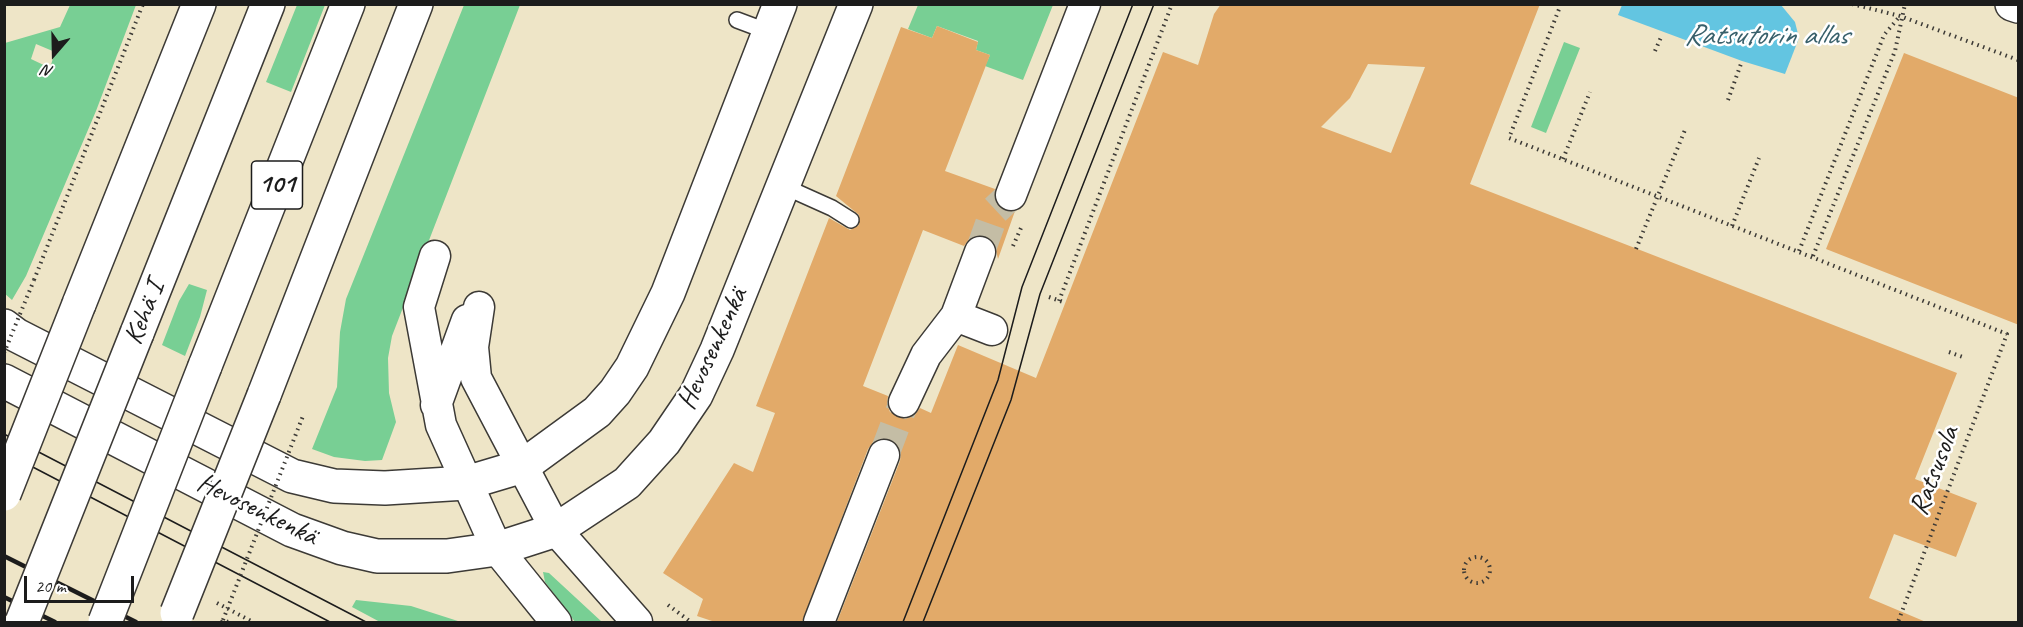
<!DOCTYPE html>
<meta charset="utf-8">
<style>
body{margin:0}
#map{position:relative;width:2023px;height:627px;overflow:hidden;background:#eee5c7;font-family:Caveat,sans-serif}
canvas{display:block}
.frame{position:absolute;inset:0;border:6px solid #1c1c1c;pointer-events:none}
.north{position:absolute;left:24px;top:24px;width:60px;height:60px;-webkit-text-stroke:4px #fff;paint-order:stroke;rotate:200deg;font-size:16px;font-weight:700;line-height:24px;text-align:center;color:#1c1c1c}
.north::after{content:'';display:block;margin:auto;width:21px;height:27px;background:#1c1c1c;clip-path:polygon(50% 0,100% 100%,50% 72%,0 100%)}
.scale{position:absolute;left:24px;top:576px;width:110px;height:27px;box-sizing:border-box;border:3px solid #1c1c1c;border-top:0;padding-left:8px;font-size:18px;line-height:21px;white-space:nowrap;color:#1c1c1c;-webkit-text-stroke:4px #fff;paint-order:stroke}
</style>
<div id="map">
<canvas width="2023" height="627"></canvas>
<div class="frame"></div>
<div class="north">N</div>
<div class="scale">20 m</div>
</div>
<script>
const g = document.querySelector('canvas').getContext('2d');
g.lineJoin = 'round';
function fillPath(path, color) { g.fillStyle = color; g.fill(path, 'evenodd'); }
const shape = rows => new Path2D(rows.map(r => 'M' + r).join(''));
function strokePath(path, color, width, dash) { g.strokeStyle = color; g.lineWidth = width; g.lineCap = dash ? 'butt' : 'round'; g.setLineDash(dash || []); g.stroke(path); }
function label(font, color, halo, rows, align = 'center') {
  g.font = font + ' Caveat,sans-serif'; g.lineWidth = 5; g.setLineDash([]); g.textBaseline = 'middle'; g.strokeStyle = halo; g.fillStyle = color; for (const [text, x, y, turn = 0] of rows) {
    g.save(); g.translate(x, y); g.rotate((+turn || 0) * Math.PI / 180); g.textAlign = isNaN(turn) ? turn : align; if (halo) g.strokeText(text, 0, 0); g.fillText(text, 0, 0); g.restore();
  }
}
fillPath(shape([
 [70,5,136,5,96,111,26,276,12,300,4,293,5,43,60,27],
 [36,44,55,52,50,68,31,59],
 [297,5,325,5,291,92,266,82],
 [464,5,520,5,392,336,388,358,389,393,396,422,382,460,365,461,334,457,312,449,337,387,340,332,346,299],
 [918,5,1053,5,1023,80,985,66,990,55,976,50,978,41,937,26,932,38,908,29],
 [1564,42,1580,48,1546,133,1531,127],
 [189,284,207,290,200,317,185,356,162,345,179,301],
 [543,572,549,573,602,622,575,622,545,582],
 [356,600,411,606,461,622,380,622,352,607]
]), '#78cf94');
fillPath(shape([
 [1622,5,1781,5,1795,22,1799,38,1785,74,1742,61,1618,15]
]), '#63c5e1');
fillPath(shape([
 [1221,4,1540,4,1470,184,1957,373,1915,479,1977,503,1956,557,1894,534,1869,598,1926,622,837,622,900,461,901,453,898,445,891,439,882,438,874,441,868,449,802,622,715,622,697,616,703,599,663,573,734,463,753,472,775,413,756,406,829,218,850,230,859,225,859,215,836,196,901,27,932,38,937,26,978,42,976,50,990,55,945,171,995,189,994,198,998,206,1005,211,1015,211,998,259,994,242,985,236,970,238,964,246,923,230,863,386,888,396,887,404,890,412,905,419,914,416,920,408,931,413,958,345,1036,378,1163,52,1198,65,1214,14],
 [1368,64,1425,67,1391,153,1321,127,1350,98],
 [1904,53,2019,98,2019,325,1826,249]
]), '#e2aa69');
strokePath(shape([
 [980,252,995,210,1011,195],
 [884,455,904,402]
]), '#c4bda5', 30, [30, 15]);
const lane = shape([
 [737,20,769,32],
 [783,186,832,208,851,220]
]);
const street = shape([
 [1011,195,1085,4],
 [435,256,419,307,441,425,497,549,556,622],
 [479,307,473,347,476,378,556,530,637,622],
 [956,316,992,330],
 [904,402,926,355,956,316,980,252],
 [436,405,467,320],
 [819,622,884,455]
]);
const secondary = shape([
 [2012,4,2018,6],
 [4,326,16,335,292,476,334,486,385,488,466,483,523,466,597,412,615,392,632,367,668,293,780,4],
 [4,381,292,530,342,548,377,556,447,556,497,549,556,530,627,483,664,442,696,395,717,350,856,4]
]);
const highway = shape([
 [79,304,199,4],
 [137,333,268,4],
 [205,366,348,4],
 [264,395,416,4]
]);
strokePath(lane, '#3c3a36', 18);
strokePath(street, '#3c3a36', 33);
strokePath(secondary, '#3c3a36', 36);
strokePath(highway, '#3c3a36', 36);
strokePath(shape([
 [1561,4,1509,138,2007,334,1898,622],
 [1852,4,1900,16,2018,60],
 [1655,51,1662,35],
 [1728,100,1742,61],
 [1563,159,1590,92],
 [1732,226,1759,158],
 [1013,246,1021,228],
 [1636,249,1685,130],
 [1799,251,1884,35,1900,16],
 [1813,256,1895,51,1905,4],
 [34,280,143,4],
 [1049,297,1066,303],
 [1059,301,1172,4],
 [1949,352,1963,357],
 '1464 570a13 13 0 1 1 26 0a13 13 0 1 1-26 0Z',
 [217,603,253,622],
 [668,605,691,622],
 [222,622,223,620,228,622]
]), '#3c3a36', 4, [1.5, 4.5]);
strokePath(lane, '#fff', 15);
strokePath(street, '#fff', 30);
strokePath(secondary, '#fff', 33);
strokePath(highway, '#fff', 33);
strokePath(shape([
 [4,434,366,622],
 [4,452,330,622],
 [903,622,998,380,1022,287,1133,4],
 [923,622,1011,400,1040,294,1154,4]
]), '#1c1c1c', 1.5);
strokePath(shape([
 [4,556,136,622],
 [4,597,55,622]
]), '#1c1c1c', 4.5);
const highwayBridge = shape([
 [4,494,79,304],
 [177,613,264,395],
 [22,622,137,333],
 [105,622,205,366]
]);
strokePath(highwayBridge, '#3c3a36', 36, []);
strokePath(shape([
 [4,353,34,280],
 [223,620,303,416]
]), '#3c3a36', 4, [1.5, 4.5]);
strokePath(highwayBridge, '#fff', 33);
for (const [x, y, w] of [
 [277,185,51]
]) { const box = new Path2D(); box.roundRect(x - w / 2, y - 24, w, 48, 4.5); g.fillStyle = '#fff'; g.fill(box); strokePath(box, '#1c1c1c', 1.5); }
label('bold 27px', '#1c1c1c', null, [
 ["101",277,185]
]);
label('28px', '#1c1c1c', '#fff', [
 ["Kehä I",145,313,-68],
 ["Hevosenkenkä",713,349,-65],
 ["Ratsusola",1935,471,-69],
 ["Hevosenkenkä",257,510,26]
]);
label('italic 30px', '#38606b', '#fff', [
 ["Ratsutorin allas",1766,36]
]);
</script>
